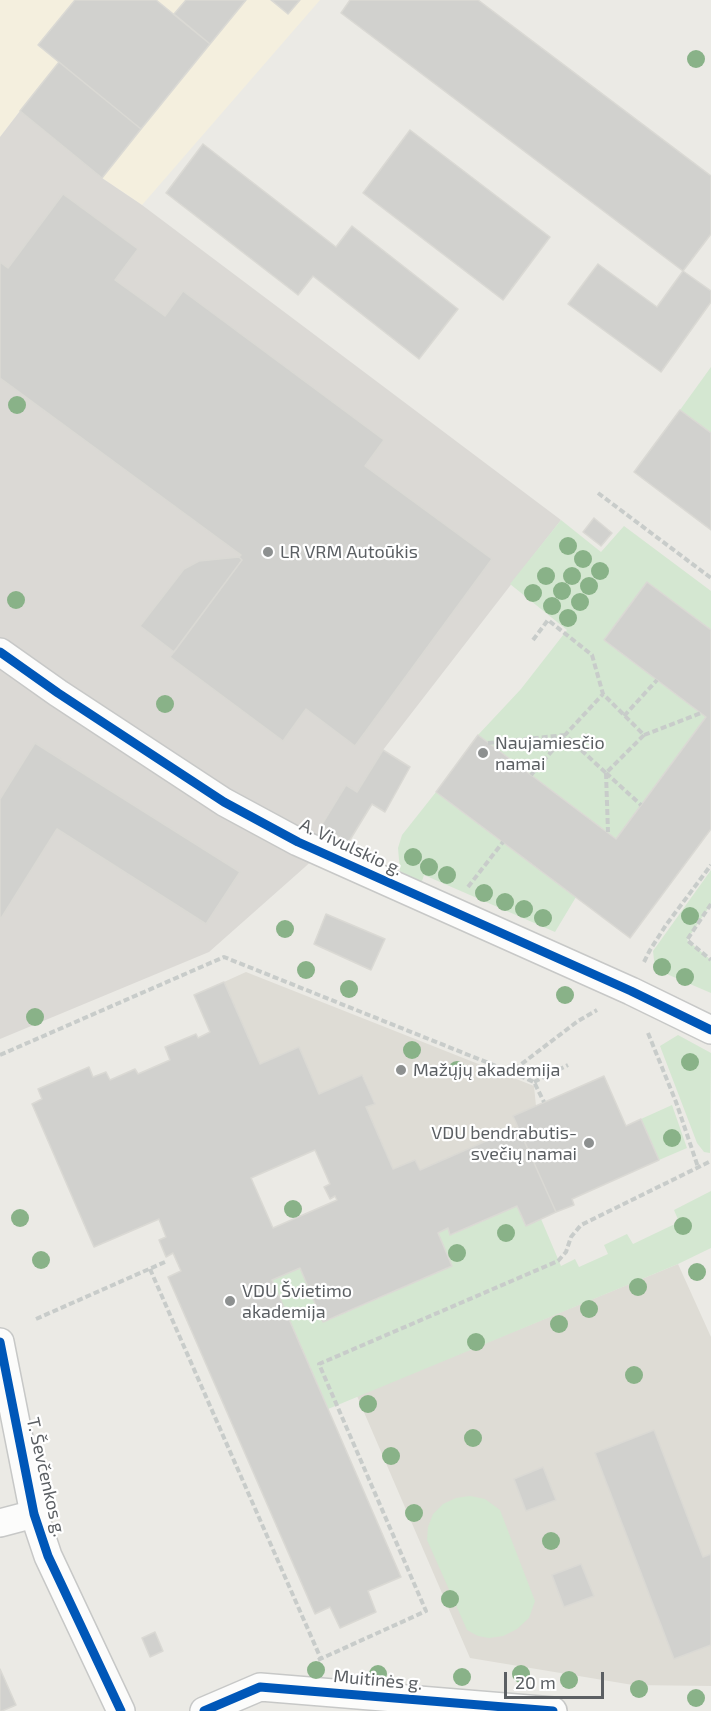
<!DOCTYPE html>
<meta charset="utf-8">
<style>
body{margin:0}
#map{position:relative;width:711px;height:1711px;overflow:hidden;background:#ebeae5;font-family:"Exo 2",sans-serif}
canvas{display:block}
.scale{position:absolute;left:504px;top:1672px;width:100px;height:27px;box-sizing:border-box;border:3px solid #5b5f63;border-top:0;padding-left:8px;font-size:18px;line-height:21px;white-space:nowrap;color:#5b5f63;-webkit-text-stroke:4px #fff;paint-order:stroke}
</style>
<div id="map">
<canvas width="711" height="1711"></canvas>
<div class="scale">20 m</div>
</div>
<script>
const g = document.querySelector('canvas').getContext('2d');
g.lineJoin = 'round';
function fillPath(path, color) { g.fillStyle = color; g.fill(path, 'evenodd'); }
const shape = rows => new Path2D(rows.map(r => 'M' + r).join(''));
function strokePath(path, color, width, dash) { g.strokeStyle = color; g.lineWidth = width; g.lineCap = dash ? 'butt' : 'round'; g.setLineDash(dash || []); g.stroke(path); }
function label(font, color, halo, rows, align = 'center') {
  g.font = font + ' "Exo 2",sans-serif'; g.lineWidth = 4.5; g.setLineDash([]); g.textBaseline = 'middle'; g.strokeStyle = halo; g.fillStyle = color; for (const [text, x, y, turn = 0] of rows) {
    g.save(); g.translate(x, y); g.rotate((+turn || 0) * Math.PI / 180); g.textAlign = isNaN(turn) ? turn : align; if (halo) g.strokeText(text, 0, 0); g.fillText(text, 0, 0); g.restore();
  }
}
fillPath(shape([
 [0,0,320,0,142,205,102,178,20,111,0,137]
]), '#f4efde');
fillPath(shape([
 [20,111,102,178,142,205,561,520,383,750,357,792,346,785,321,825,331,832,321,852,305,867,209,952,0,1039,0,137]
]), '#dbd9d5');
fillPath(shape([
 [246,972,534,1086,536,1106,518,1127,420,1170,415,1160,393,1169,366,1107,375,1103,363,1076,319,1094,299,1047,260,1064,224,982],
 [678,1264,711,1337,711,1686,633,1685,470,1658,357,1396]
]), '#dedcd5');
fillPath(shape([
 [711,367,711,433,680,410],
 [561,520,601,552,624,526,711,591,711,630,647,582,604,640,706,717,616,839,478,735,521,689,567,630,510,584],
 [436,792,576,897,555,932,424,875,421,884,400,871,398,848,402,835],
 [711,870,711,904,687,940,711,960,711,993,655,969,653,951],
 [678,1035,711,1053,710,1153,704,1152,697,1143,660,1046],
 [672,1105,687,1148,659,1160,641,1119],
 [711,1191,711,1248,678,1264,328,1409,272,1280,300,1268,324,1322,452,1266,438,1233,448,1228,451,1235,517,1206,526,1226,541,1219,561,1266,575,1259,579,1267,608,1254,604,1245,627,1234,633,1244,679,1222,674,1210],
 [470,1496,485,1499,500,1510,535,1601,529,1618,517,1629,503,1636,489,1638,478,1636,467,1630,427,1540,428,1527,433,1514,443,1504,456,1498]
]), '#d4e7d1');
const building = shape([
 [75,0,156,0,210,44,141,129,38,45,75,0],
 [186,0,246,0,210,44,174,14,186,0],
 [271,0,300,0,288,14,271,0],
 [350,0,478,0,711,176,711,234,683,271,341,13,350,0],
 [59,62,141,129,102,178,20,111,59,62],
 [410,130,550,237,503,300,363,193,410,130],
 [203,144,336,247,352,226,458,309,419,359,313,276,298,295,166,193,203,144],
 [63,194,138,249,115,280,165,316,183,291,384,440,365,466,492,559,355,746,306,709,283,741,170,657,242,560,239,557,241,555,0,378,0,262,8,268,63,194],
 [598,264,657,307,683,271,711,291,711,302,661,372,568,304,598,264],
 [680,410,711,433,711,530,634,472,680,410],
 [594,518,612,533,601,546,583,532,594,518],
 [239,557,242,560,174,652,140,626,184,569,199,561,239,557],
 [647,582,711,630,711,829,630,938,436,792,478,735,616,839,706,717,604,640,647,582],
 [35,743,240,872,206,924,57,829,0,920,0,799,35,743],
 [383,750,410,767,385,812,372,804,348,843,321,826,346,785,357,792,383,750],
 [326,914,385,939,371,970,314,944,326,914],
 [224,982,260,1064,299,1047,319,1094,362,1075,375,1104,366,1107,393,1169,415,1160,420,1170,518,1127,556,1212,526,1226,517,1206,450,1235,448,1228,438,1233,452,1266,323,1322,300,1268,272,1280,401,1577,368,1591,376,1612,340,1628,330,1607,315,1614,168,1277,181,1271,173,1253,166,1257,159,1240,166,1237,159,1219,94,1247,32,1104,42,1099,38,1089,89,1067,93,1077,106,1072,110,1080,135,1069,138,1074,170,1060,165,1047,196,1034,198,1038,210,1032,194,995,224,982],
 [315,1150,330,1184,324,1187,330,1199,335,1196,337,1200,273,1228,251,1178,315,1150],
 [604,1076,626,1126,641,1119,659,1160,572,1199,574,1205,556,1212,513,1116,604,1076],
 [654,1430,703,1557,711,1554,711,1645,674,1659,595,1453,654,1430],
 [543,1467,556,1500,526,1511,514,1479,543,1467],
 [581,1564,594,1596,564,1607,552,1575,581,1564],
 [155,1632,163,1651,150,1657,142,1638,155,1632],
 [0,1669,16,1705,2,1711,0,1711,0,1669]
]);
fillPath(building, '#d1d1ce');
strokePath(building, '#dad9d4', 1.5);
const minor = shape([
 [0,652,58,693,224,802,298,842,631,991,711,1030],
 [0,1342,34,1514,48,1556,121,1711],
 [0,1523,34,1514],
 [204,1711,260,1687,553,1711]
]);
strokePath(minor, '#c7c8c7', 30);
strokePath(shape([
 [598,493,711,578],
 [533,640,548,620,592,655,603,694,644,735,606,773,565,735,603,694],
 [624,716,657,680],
 [644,735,701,713],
 [488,743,565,735],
 [606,773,608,832],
 [606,773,641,805],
 [531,775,565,736],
 [468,887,503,842],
 [711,904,687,940,711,960],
 [644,962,650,950,666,925,711,865],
 [648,1033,676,1102,698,1167],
 [0,1055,224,957,511,1072,578,1021,597,1010],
 [511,1072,534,1082,544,1102],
 [534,1082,568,1065],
 [150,1269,321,1659],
 [36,1319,165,1262],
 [318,1660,426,1611,319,1364,558,1261,566,1252,571,1237,581,1225,711,1161]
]), '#c8ccca', 4, [6, 3]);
strokePath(minor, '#fcfcfb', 27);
strokePath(shape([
 [0,652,58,693,224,802,298,842,631,991,711,1030],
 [0,1342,34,1514,48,1556,121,1711],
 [204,1711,260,1687,553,1711]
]), '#0057b8', 9);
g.fillStyle = '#89b288';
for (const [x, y] of [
 [696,59],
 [17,405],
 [568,546],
 [583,559],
 [600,571],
 [546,576],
 [572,576],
 [589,586],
 [562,591],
 [533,593],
 [16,600],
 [580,602],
 [552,606],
 [568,618],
 [165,704],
 [413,857],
 [429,867],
 [447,875],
 [484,893],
 [505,902],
 [524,909],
 [690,916],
 [543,918],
 [285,929],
 [662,967],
 [306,970],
 [685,977],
 [349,989],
 [565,995],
 [35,1017],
 [412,1050],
 [690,1062],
 [457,1070],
 [672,1138],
 [293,1209],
 [20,1218],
 [683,1226],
 [506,1233],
 [457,1253],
 [41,1260],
 [697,1272],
 [638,1287],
 [589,1309],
 [559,1324],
 [476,1342],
 [634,1375],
 [368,1404],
 [473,1438],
 [391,1456],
 [414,1513],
 [551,1541],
 [450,1599],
 [316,1670],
 [378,1674],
 [521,1674],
 [462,1677],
 [569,1680],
 [639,1689],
 [696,1698]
]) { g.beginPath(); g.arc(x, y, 9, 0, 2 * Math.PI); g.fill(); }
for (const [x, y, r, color] of [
 [268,552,6,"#8d9090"],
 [483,753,6,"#8d9090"],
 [401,1070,6,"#8d9090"],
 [589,1143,6,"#8d9090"],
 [230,1301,6,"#8d9090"]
]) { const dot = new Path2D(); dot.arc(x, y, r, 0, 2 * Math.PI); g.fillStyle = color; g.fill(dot); strokePath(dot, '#fff', 2); }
label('18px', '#5b5f63', '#fff', [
 ["LR VRM Autoūkis",280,552],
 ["Naujamiesčio",495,743],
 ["namai",495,764],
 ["Mažųjų akademija",413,1070],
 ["VDU bendrabutis-",577,1133,"right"],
 ["svečių namai",577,1154,"right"],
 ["VDU Švietimo",242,1291],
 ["akademija",242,1312]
], 'left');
label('18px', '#5b5f63', '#fff', [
 ["A. Vivulskio g.",351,847,25],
 ["T. Ševčenkos g.",46,1477,77],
 ["Muitinės g.",378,1680,5]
]);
</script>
